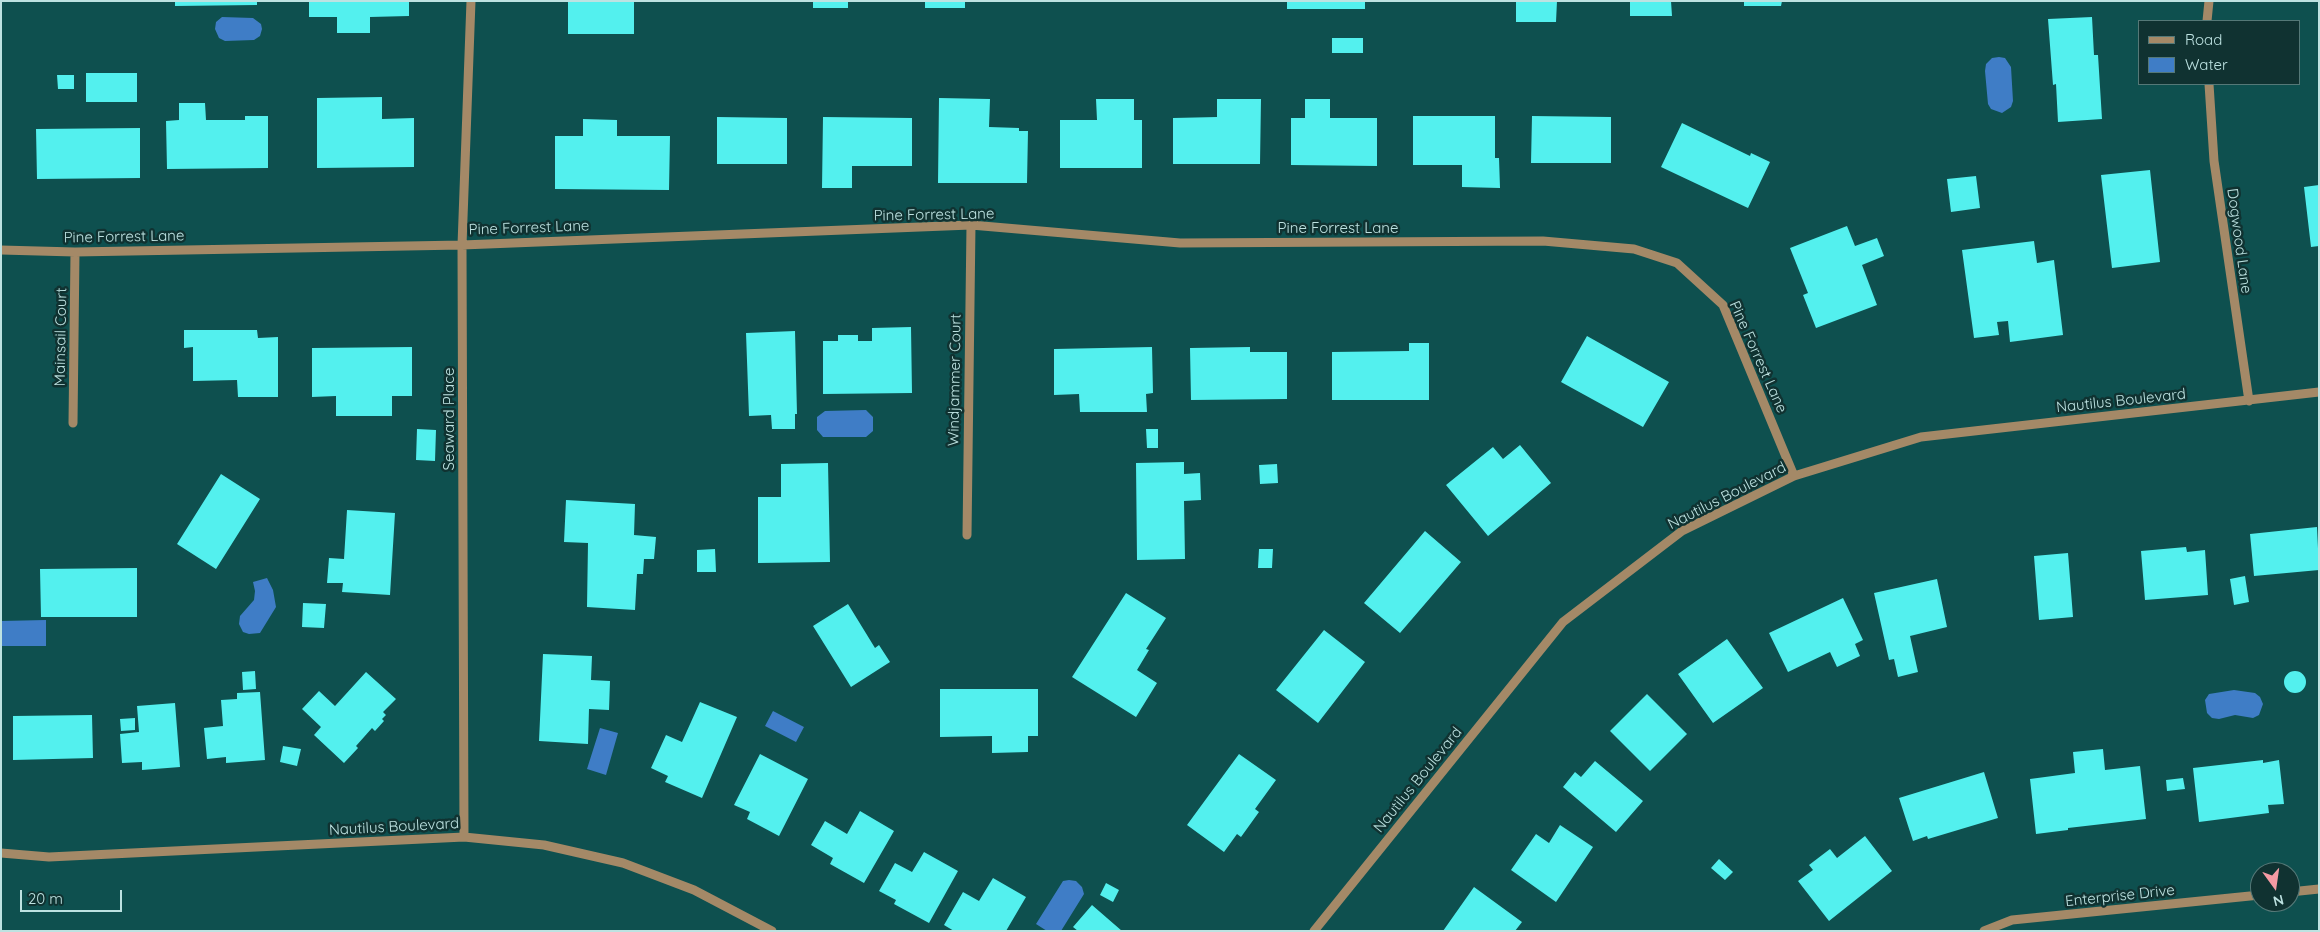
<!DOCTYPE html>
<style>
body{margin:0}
#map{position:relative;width:2320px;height:932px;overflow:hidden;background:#0e504f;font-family:Quicksand,sans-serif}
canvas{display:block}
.frame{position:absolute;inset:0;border:2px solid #bde2e1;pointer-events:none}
.legend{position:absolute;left:2138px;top:20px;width:162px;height:65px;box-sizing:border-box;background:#103231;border:1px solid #557877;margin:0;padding:6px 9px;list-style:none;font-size:15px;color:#bde2e1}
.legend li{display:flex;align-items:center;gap:10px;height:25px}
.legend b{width:25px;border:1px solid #557877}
.north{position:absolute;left:2250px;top:862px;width:50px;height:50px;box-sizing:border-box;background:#103231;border:1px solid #557877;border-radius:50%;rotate:166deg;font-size:14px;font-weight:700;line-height:20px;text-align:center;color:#bde2e1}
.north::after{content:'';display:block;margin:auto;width:18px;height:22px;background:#f49aa3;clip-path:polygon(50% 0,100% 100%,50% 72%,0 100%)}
.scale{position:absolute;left:20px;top:890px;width:102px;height:22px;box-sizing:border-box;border:2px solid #bde2e1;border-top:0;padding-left:6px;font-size:15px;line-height:18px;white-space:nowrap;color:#bde2e1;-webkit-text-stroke:4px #103231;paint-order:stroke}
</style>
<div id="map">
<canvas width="2320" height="932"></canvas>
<div class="frame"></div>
<ul class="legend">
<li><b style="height:6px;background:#a48967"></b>Road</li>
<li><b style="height:14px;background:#3f7dc6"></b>Water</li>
</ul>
<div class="north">N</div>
<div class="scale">20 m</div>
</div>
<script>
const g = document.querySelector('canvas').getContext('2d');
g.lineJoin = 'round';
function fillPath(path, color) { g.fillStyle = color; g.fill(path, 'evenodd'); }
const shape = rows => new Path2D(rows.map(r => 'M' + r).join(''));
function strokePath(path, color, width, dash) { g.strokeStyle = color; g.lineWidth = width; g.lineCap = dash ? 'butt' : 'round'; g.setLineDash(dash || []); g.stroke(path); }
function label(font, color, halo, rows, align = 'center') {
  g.font = font + ' Quicksand,sans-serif'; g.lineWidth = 5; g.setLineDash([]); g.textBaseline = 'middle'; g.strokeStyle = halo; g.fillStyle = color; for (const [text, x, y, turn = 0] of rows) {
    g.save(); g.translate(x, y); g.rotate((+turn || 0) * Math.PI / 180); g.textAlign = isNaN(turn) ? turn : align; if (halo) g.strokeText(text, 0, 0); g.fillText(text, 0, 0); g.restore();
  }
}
fillPath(shape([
 [222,17,253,18,261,24,262,29,260,36,254,40,225,41,219,38,215,29,216,22],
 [1999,57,2005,58,2011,67,2013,101,2011,107,2002,113,1991,109,1988,104,1985,71,1986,64,1992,58],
 [866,410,873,417,873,431,866,437,823,437,817,430,817,417,825,411],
 [267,578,273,590,276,607,260,633,249,634,243,632,239,624,240,616,254,600,255,591,253,582],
 [46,620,46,646,1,646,1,621],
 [2234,690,2255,693,2260,697,2263,704,2259,715,2253,718,2235,715,2219,719,2212,718,2207,713,2205,700,2209,694],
 [773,711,804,727,796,742,765,726],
 [600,728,618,733,606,775,587,769],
 [1069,880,1076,881,1082,887,1084,894,1061,931,1047,931,1036,924,1063,881]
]), '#3f7dc6');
fillPath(shape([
 [175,1,257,1,257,5,175,6],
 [309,1,409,1,409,16,370,17,370,33,337,33,337,17,309,17],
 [568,1,634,1,634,34,568,34],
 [813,1,848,1,848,8,813,8],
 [925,1,965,1,965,8,925,8],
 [1287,1,1365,1,1365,9,1287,9],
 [1516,1,1557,1,1556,22,1516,22],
 [1630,1,1671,1,1672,16,1630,16],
 [1744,1,1782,1,1781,6,1744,6],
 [2092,17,2094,55,2098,55,2102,119,2058,122,2056,84,2053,85,2048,19],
 [1332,38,1363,38,1363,53,1332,53],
 [86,73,137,73,137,102,86,102],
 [57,75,74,75,74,89,58,89],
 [382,97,382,119,414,118,414,167,317,168,317,98],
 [939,98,990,99,989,127,1019,128,1019,131,1028,131,1027,183,938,183],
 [1096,99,1134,99,1134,120,1142,120,1142,168,1060,168,1060,120,1097,120],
 [1217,99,1261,99,1260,164,1173,164,1173,118,1217,117],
 [1305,99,1330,99,1330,118,1377,118,1377,166,1291,165,1291,118,1305,118],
 [179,103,205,103,206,120,245,120,245,116,268,116,268,168,167,169,166,121,179,120],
 [1413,116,1495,116,1495,158,1499,158,1500,188,1462,187,1462,165,1413,165],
 [1532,116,1611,117,1611,163,1531,163],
 [717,117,787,118,787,164,717,164],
 [823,117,912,118,912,166,852,166,852,188,822,188],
 [583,119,617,120,617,136,670,136,669,190,555,189,555,136,583,136],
 [1682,123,1750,156,1751,153,1770,162,1748,208,1661,167],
 [140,128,140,178,37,179,36,129],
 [2150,170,2160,262,2112,268,2101,175],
 [1976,176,1980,208,1951,212,1947,179],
 [2319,185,2319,246,2311,247,2304,187],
 [1847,226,1855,246,1877,238,1884,256,1862,265,1877,305,1816,328,1803,295,1808,293,1790,248],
 [2034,241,2037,263,2054,260,2063,335,2010,342,2008,321,1997,322,1999,335,1974,338,1962,250],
 [911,327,912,393,823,394,823,341,838,341,838,335,858,335,858,341,872,341,872,328],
 [184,330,257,330,258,338,278,337,278,397,238,397,237,380,193,381,193,347,184,348],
 [795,331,797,414,795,414,795,429,772,429,771,415,749,416,746,333],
 [1587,336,1669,382,1643,427,1561,382],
 [1409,343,1429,343,1429,400,1332,400,1332,352,1409,351],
 [412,347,412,396,392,396,392,416,336,416,336,396,312,397,312,348],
 [1152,347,1153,393,1146,394,1147,412,1080,412,1079,394,1054,395,1054,349],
 [1250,347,1250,352,1287,352,1287,399,1191,400,1190,348],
 [417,429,436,430,435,461,416,460],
 [1146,429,1158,429,1158,448,1147,448],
 [1520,445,1551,483,1488,536,1446,485,1493,447,1503,459],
 [1184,462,1184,474,1200,473,1201,500,1184,501,1185,559,1137,560,1136,463],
 [828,463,830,562,758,563,758,497,781,497,781,464],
 [1277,464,1278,483,1260,484,1259,465],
 [221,474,260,499,216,569,177,544],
 [566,500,635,504,634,535,656,537,654,559,644,559,643,574,637,574,635,610,587,607,588,543,564,542],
 [347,510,395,513,390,595,342,592,343,583,327,583,329,558,344,559],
 [2317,527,2319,570,2254,576,2250,534],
 [1425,531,1461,562,1400,633,1364,603],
 [2186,547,2187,552,2205,550,2208,595,2145,600,2141,551],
 [715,549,716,572,697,572,697,550],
 [1259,549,1273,549,1272,568,1258,568],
 [2068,553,2073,617,2039,620,2034,556],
 [137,568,137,617,41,617,40,569],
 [2245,576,2249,602,2234,605,2230,579],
 [1937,579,1947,627,1910,636,1918,672,1898,677,1894,659,1889,660,1874,593],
 [1126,593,1166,618,1146,649,1149,650,1137,670,1157,683,1136,717,1072,677],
 [1843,598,1863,640,1855,644,1860,656,1837,667,1830,652,1788,672,1769,633],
 [303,603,326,604,324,628,302,627],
 [848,604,875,648,879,645,890,662,851,687,813,626],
 [1324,630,1365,662,1318,723,1276,690],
 [1727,639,1763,688,1713,723,1678,674],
 [543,654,592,656,591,680,610,681,609,710,589,709,588,744,539,741],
 [255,671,256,689,243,690,242,672],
 '2284 682a11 11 0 1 1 22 0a11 11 0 1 1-22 0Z',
 [366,672,396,699,383,712,386,715,382,719,384,721,375,731,372,728,356,746,358,748,344,763,314,735,321,727,302,709,319,691,335,706],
 [940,689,1038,689,1038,736,1028,736,1028,752,992,753,992,736,940,737],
 [260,692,265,760,226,763,226,757,207,759,204,728,223,726,221,700,237,699,237,693],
 [1647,694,1687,734,1650,771,1610,731],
 [700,702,737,717,702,798,665,782,668,776,651,768,666,735,682,742],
 [175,703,180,767,142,770,142,762,122,763,120,734,139,732,137,706],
 [92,715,93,758,13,760,13,716],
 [135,718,135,730,121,731,120,719],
 [283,746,301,749,297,766,280,762],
 [2103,749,2105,770,2140,766,2146,819,2068,828,2068,830,2036,834,2030,779,2075,773,2073,752],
 [760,754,808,779,779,836,747,819,750,812,734,805],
 [1239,754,1276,780,1255,809,1259,812,1241,837,1237,834,1224,852,1187,825],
 [2263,760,2263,763,2279,760,2284,804,2268,805,2269,813,2199,822,2193,768],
 [1595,761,1643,801,1616,832,1563,787,1575,772,1581,777],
 [1984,772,1998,818,1928,839,1927,836,1913,841,1899,798],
 [2183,778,2185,789,2167,791,2166,780],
 [860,811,894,831,864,883,830,864,833,858,811,845,825,821,847,834],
 [1560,825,1593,847,1556,902,1511,870,1536,834,1549,843],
 [1865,836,1892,871,1829,921,1798,881,1813,870,1809,865,1830,849,1837,858],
 [924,852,958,871,929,923,894,904,896,900,879,891,895,863,912,872],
 [1719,859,1733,872,1725,880,1711,868],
 [993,878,1026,897,1006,931,954,931,944,925,963,892,979,901],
 [1106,883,1119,890,1113,902,1100,895],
 [1474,887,1522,922,1515,931,1443,931],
 [1092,905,1122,931,1078,931,1073,927]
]), '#53f0ee');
strokePath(shape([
 [2207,21,2209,1],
 [2209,84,2214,161,2249,401],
 [1,250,75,252,462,245,971,225,1180,243,1543,241,1634,249,1677,263,1723,305,1794,476],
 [73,423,75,252],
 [967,535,971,225],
 [464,837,462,245,471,1],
 [1,853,49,857,464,837,544,845,623,863,694,890,772,931],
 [2290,892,2319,889],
 [1314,931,1563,622,1682,531,1794,476,1921,437,2319,392],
 [1984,931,2012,920,2260,895]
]), '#a48967', 9);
label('15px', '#bde2e1', '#103231', [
 ["Pine Forrest Lane",934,215,-1],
 ["Pine Forrest Lane",529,228,-2],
 ["Pine Forrest Lane",1338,228],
 ["Pine Forrest Lane",124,237,-1],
 ["Dogwood Lane",2239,241,82],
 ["Mainsail Court",61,337,-89],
 ["Pine Forrest Lane",1758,357,66],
 ["Windjammer Court",955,380,-89],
 ["Nautilus Boulevard",2121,401,-6],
 ["Seaward Place",449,419,-90],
 ["Nautilus Boulevard",1727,496,-27],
 ["Nautilus Boulevard",1418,780,-51],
 ["Nautilus Boulevard",394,827,-3],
 ["Enterprise Drive",2120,896,-6]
]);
</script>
